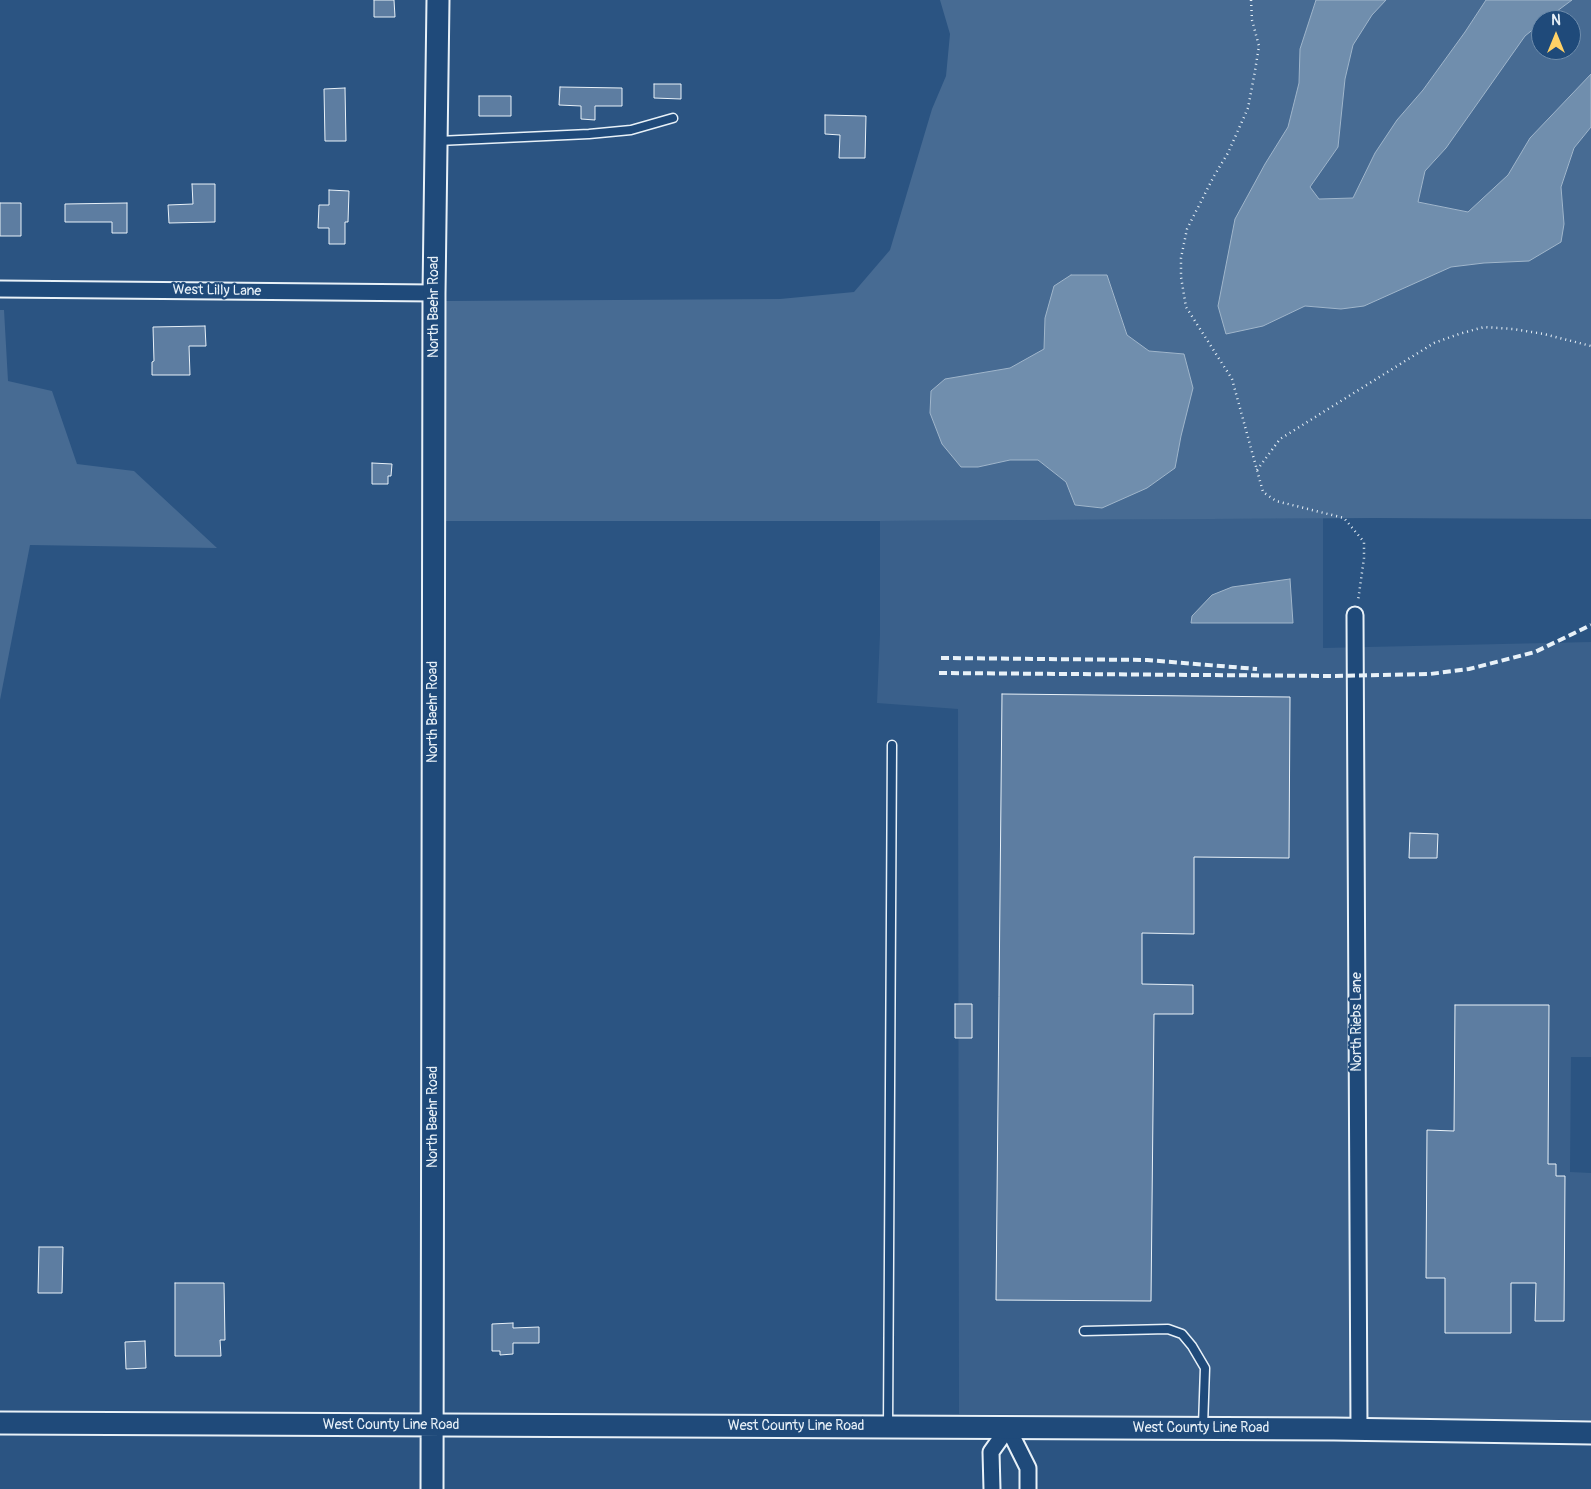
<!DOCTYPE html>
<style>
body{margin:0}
#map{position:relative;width:1591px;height:1489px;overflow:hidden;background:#2b5482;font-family:Pangolin,sans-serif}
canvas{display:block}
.north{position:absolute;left:1531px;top:10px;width:50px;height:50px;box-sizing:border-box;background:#1f4a7a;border:1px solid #6f8dac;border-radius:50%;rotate:0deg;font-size:14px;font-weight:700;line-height:20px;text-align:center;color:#e8f1f8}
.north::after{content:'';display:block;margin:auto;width:18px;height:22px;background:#ffd166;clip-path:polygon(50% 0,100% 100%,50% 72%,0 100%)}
</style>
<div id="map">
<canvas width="1591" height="1489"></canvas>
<div class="north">N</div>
</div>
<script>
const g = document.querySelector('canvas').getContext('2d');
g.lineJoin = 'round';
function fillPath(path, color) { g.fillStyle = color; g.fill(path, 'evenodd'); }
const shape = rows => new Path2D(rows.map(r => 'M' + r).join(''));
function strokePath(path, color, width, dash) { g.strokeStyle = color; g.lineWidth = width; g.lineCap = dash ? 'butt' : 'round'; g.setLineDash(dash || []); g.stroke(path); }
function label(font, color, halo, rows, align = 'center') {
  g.font = font + ' Pangolin,sans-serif'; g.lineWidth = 4.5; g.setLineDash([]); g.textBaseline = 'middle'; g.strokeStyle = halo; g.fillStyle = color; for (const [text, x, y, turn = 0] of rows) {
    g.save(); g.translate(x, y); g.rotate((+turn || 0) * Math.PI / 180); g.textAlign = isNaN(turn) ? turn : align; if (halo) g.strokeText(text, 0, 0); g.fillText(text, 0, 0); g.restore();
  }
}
fillPath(shape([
 [1323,518,1323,648,1591,642,1591,1057,1571,1057,1570,1172,1591,1173,1591,1420,959,1414,958,709,877,703,880,634,880,521]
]), '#3a608b');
fillPath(shape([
 [940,0,1316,0,1300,49,1299,83,1288,127,1265,164,1235,219,1263,326,1305,306,1341,309,1451,267,1484,263,1564,224,1561,187,1574,148,1591,127,1591,519,1375,518,880,521,445,521,446,301,780,299,854,292,890,250,932,109,946,76,950,34],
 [1071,275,1107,275,1127,335,1148,351,1184,354,1181,436,1175,468,1076,505,1066,482,1038,460,1010,460,978,467,942,444,930,413,931,391,945,379,1010,368,1045,349,1045,318],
 [1386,0,1486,0,1465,32,1423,90,1397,120,1375,153,1353,198,1319,199,1310,187,1338,147,1345,79,1353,45,1372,15],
 [1572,0,1591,0,1591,74,1530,138,1508,175,1468,212,1418,202,1425,171,1446,148,1525,35,1541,23,1541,50,1571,50,1571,20,1545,20],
 [0,310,4,310,8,381,52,391,77,464,134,471,217,548,30,545,0,700]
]), '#476b93');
const water = shape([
 [1316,0,1386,0,1372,15,1353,45,1345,79,1338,147,1310,187,1319,199,1353,198,1375,153,1397,120,1423,90,1465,32,1486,0,1572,0,1545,20,1541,20,1541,23,1525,36,1446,148,1425,171,1418,202,1468,212,1508,175,1530,138,1591,74,1591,127,1574,148,1561,187,1564,224,1561,242,1529,261,1484,263,1451,267,1364,306,1341,309,1305,306,1263,326,1226,334,1218,306,1235,219,1265,164,1288,127,1299,83,1300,49,1316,0],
 [1071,275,1107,275,1127,335,1149,351,1184,354,1193,388,1181,436,1175,468,1147,488,1102,508,1075,505,1066,482,1038,460,1010,460,978,467,961,467,942,444,930,413,931,391,945,379,1010,368,1044,349,1045,318,1054,286,1071,275],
 [1290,579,1293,623,1191,623,1192,616,1212,595,1232,587,1290,579]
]);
fillPath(water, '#708ead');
strokePath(water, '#a0b6cb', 1);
const building = shape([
 [374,0,394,0,395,17,374,17,374,0],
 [654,84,681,84,681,99,654,98,654,84],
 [560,87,622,88,622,106,595,106,595,120,581,119,581,106,559,105,560,87],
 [345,88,346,141,325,141,324,89,345,88],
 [479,96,511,96,511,116,479,116,479,96],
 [825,115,866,116,865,158,839,158,840,135,825,134,825,115],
 [192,184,215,184,215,222,169,223,168,205,193,204,192,184],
 [329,190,349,191,348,222,345,222,345,244,329,244,329,228,318,228,319,205,329,205,329,190],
 [0,203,21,203,21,236,0,236,0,203],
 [127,203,127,233,112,233,112,222,65,222,65,204,127,203],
 [205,326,206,346,189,346,190,375,152,375,152,362,154,361,153,327,205,326],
 [372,463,392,464,391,476,388,476,388,484,372,484,372,463],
 [1002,694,1290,697,1289,858,1194,857,1194,934,1142,933,1142,984,1193,985,1193,1014,1154,1014,1151,1301,996,1300,1002,694],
 [1410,833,1438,834,1437,858,1409,858,1410,833],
 [955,1004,972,1004,972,1038,955,1038,955,1004],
 [1455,1005,1549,1005,1548,1164,1556,1164,1556,1176,1565,1176,1564,1321,1535,1321,1536,1283,1511,1283,1511,1333,1445,1333,1445,1278,1426,1278,1427,1130,1454,1131,1455,1005],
 [39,1247,63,1247,62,1293,38,1293,39,1247],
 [175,1283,224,1283,225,1340,220,1340,221,1356,175,1356,175,1283],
 [513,1323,513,1328,539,1327,539,1343,513,1343,513,1354,500,1355,500,1351,492,1351,492,1324,513,1323],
 [145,1341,146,1368,126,1369,125,1342,145,1341]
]);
fillPath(building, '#5d7da1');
strokePath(building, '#e8f1f8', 1);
const lane = shape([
 [438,141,589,134,631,130,673,118],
 [1084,1331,1168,1329,1182,1334,1192,1346,1205,1368,1203,1426],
 [888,1426,892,745]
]);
const street = shape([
 [0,289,434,293],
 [1355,615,1359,1429],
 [992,1489,991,1452,1008,1428,1028,1468,1028,1489]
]);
const secondary = shape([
 [0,1423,1334,1429,1591,1433],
 [432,1489,434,293,438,0]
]);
strokePath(lane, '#e8f1f8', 11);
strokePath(street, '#e8f1f8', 19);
strokePath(secondary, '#e8f1f8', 25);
strokePath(shape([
 [1251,0,1252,20,1259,46,1255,71,1248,108,1228,153,1214,176,1187,229,1181,258,1181,277,1186,307,1232,379,1263,492,1276,501,1344,518,1364,542,1364,558,1358,601],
 [1257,470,1280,439,1434,343,1459,334,1484,327,1513,329,1544,334,1591,346]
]), '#e8f1f8', 2.5, [1, 4]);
strokePath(lane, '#1f4a7a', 8);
strokePath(street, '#1f4a7a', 15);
strokePath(secondary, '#1f4a7a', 21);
strokePath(shape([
 [941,658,1147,660,1257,669],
 [939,673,1334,676,1430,674,1469,669,1535,652,1591,625]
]), '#e8f1f8', 4, [8, 4]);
label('14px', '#e8f1f8', '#1f4a7a', [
 ["West Lilly Lane",217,291,1],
 ["North Baehr Road",434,307,-90],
 ["North Baehr Road",433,712,-90],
 ["North Riebs Lane",1357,1022,-90],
 ["North Baehr Road",433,1117,-90],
 ["West County Line Road",391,1425],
 ["West County Line Road",796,1426],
 ["West County Line Road",1201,1428]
]);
</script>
